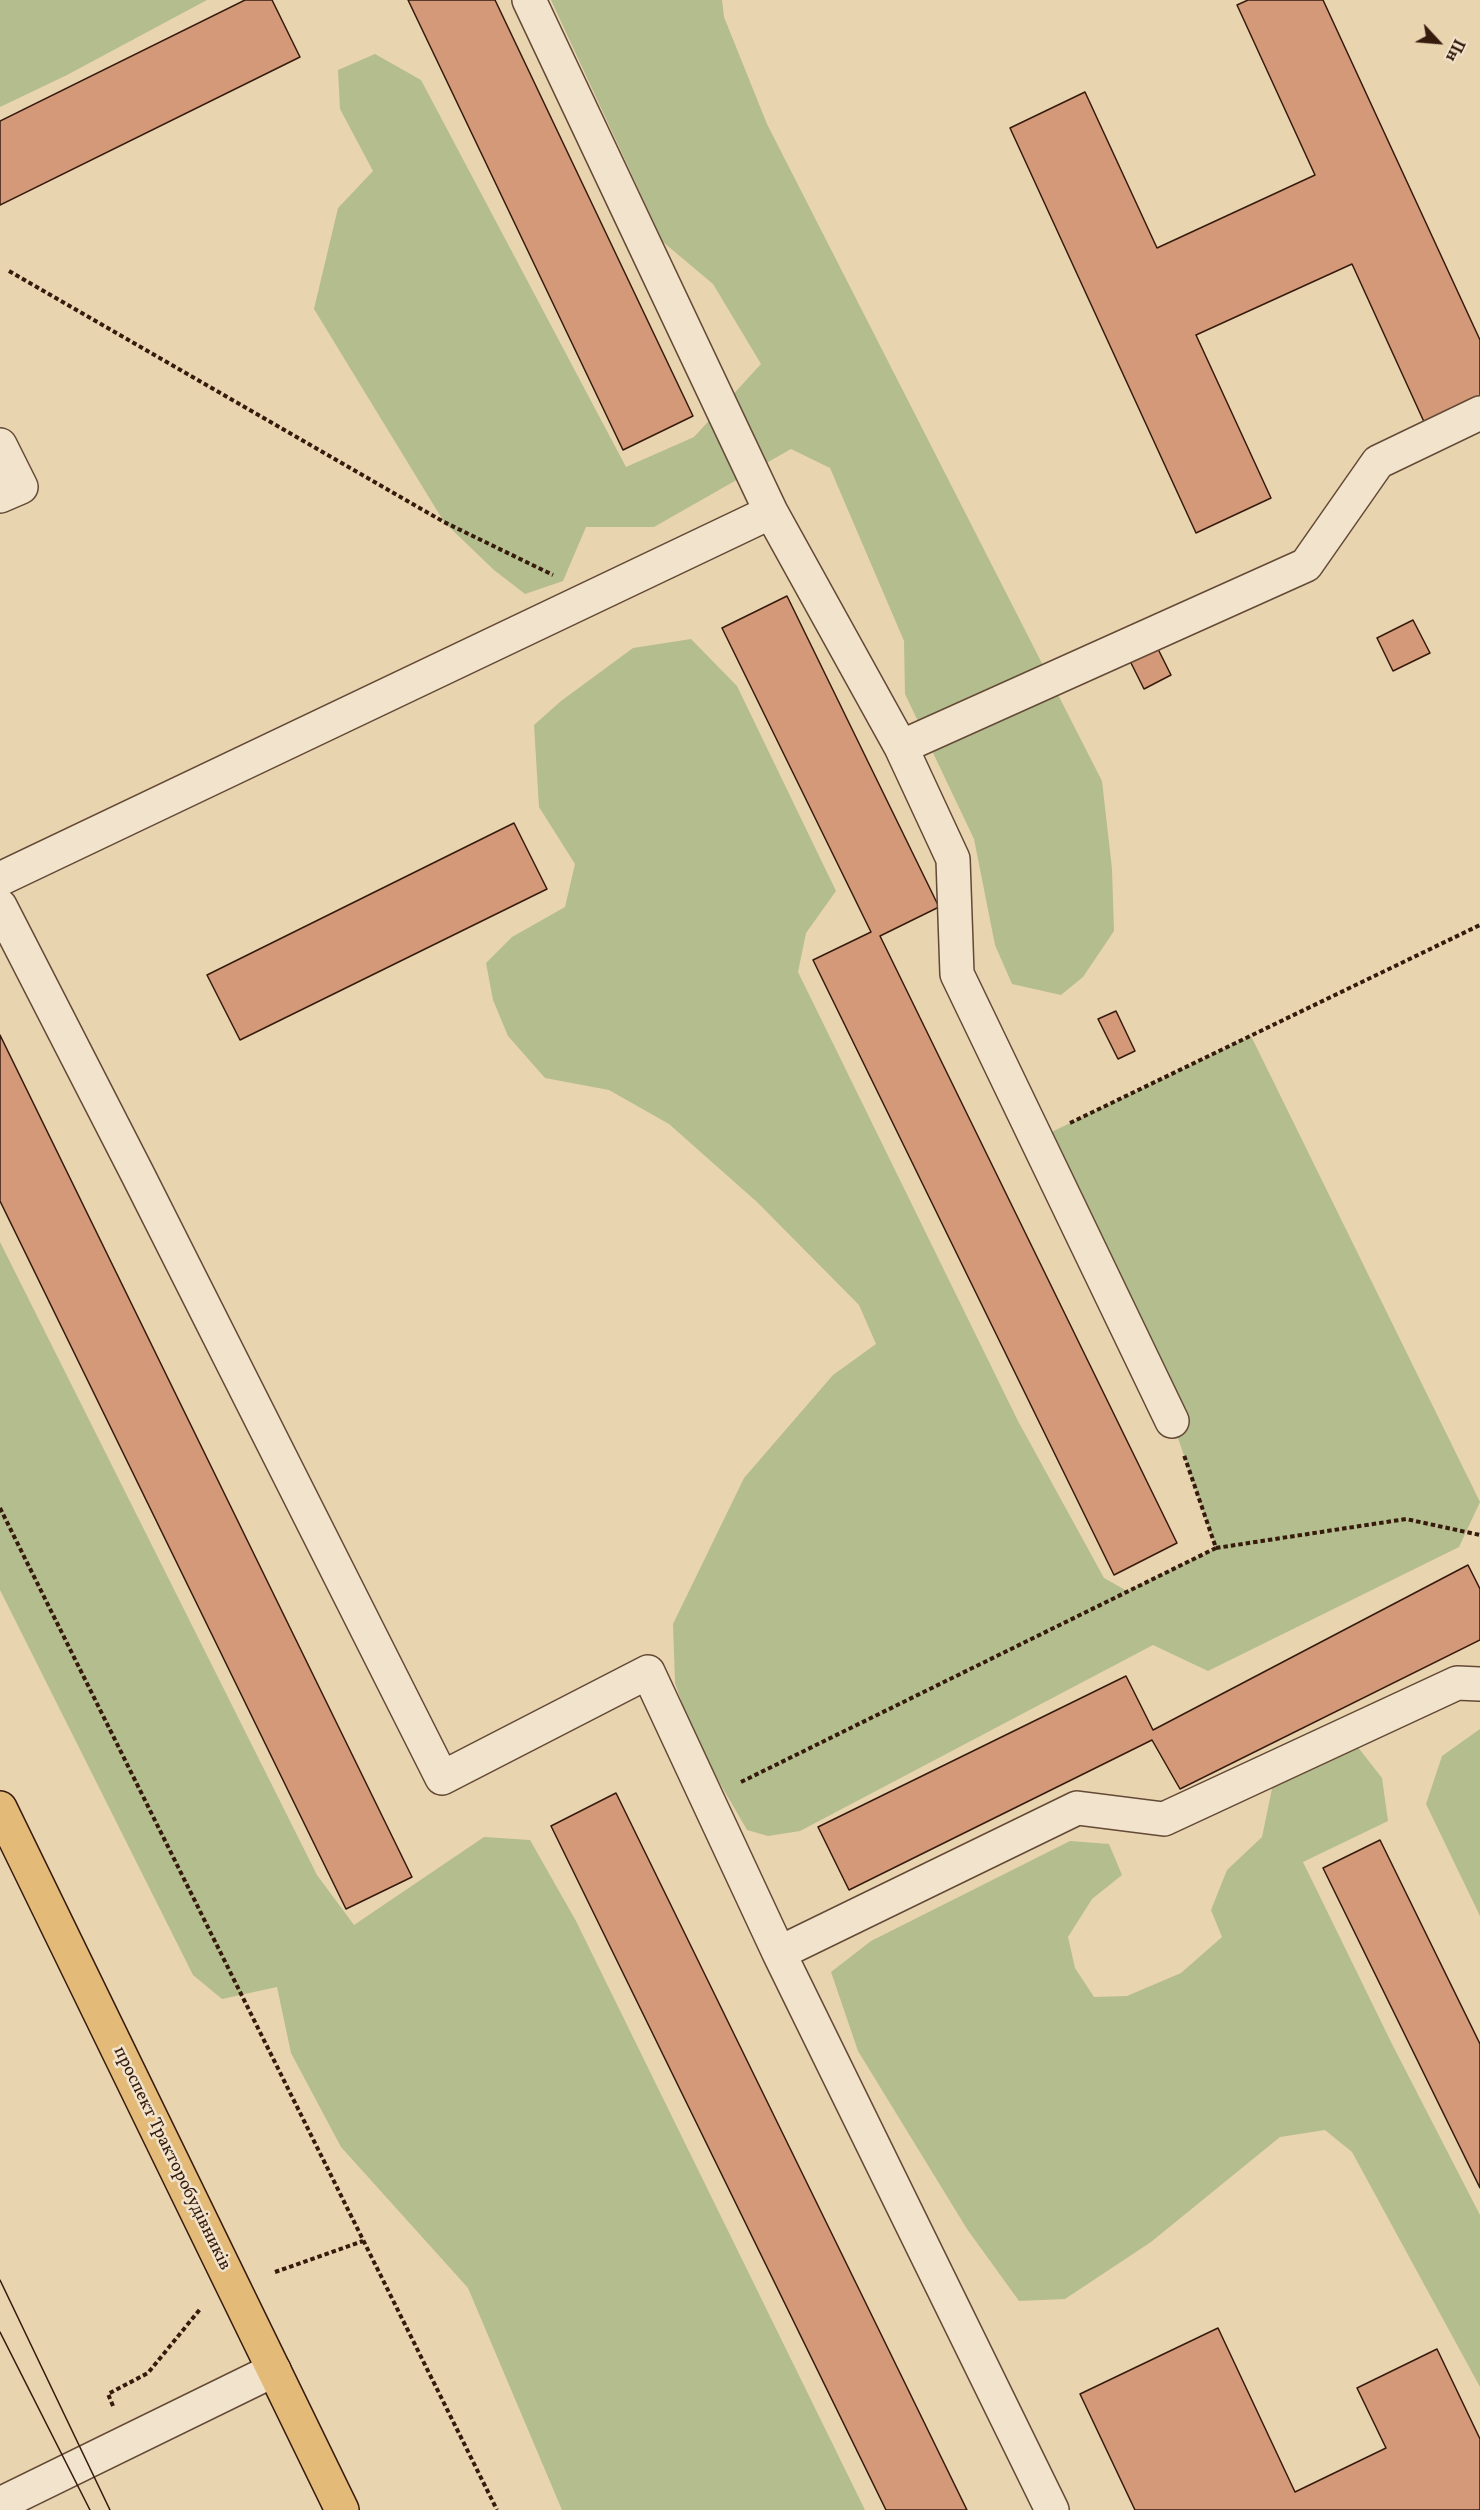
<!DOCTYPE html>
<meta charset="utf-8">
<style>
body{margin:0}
#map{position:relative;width:1480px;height:2510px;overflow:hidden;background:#e9d4b0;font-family:Vollkorn,serif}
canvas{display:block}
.north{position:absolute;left:1408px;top:12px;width:60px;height:60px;-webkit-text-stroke:4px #f1e3cc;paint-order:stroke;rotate:116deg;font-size:16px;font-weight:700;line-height:24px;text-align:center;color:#361b0d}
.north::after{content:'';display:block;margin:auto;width:21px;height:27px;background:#361b0d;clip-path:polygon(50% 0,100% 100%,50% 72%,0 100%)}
</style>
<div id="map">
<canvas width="1480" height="2510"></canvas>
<div class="north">Пн</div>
</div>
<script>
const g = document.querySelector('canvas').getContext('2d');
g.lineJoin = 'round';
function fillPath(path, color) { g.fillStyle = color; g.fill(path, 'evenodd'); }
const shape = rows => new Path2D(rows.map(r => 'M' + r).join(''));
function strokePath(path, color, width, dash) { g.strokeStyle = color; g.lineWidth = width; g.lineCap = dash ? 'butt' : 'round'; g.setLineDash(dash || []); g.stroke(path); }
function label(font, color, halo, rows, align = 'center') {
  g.font = font + ' Vollkorn,serif'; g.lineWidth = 5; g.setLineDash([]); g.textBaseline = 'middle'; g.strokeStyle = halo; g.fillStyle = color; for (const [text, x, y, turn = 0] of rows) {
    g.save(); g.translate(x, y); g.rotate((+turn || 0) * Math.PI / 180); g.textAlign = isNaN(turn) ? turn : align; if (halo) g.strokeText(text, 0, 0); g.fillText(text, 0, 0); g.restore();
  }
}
fillPath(shape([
 [0,0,207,0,67,75,0,107],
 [551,0,722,0,724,17,767,124,1102,781,1112,869,1114,931,1083,977,1061,995,1012,984,995,945,974,839,905,694,904,641,830,468,791,449,654,527,586,527,563,581,525,594,494,570,444,522,314,309,338,208,373,171,340,109,338,70,375,54,421,80,626,467,694,437,761,364,713,284,663,242],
 [691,639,737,686,836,891,806,933,798,972,1018,1421,1104,1578,1127,1591,1216,1548,1172,1421,1037,1139,1251,1036,1480,1502,1459,1547,1208,1671,1153,1645,800,1831,768,1836,747,1830,695,1740,675,1683,673,1624,744,1478,833,1375,876,1344,859,1305,757,1202,669,1124,609,1090,545,1078,508,1036,493,1000,486,963,512,937,565,907,575,864,539,807,534,725,561,701,633,648],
 [0,1242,317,1875,354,1925,484,1837,530,1840,576,1921,865,2510,562,2510,468,2288,341,2147,291,2053,277,1987,222,1999,193,1975,0,1590],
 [1480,1729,1480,1916,1426,1804,1442,1756],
 [1357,1746,1382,1778,1388,1821,1303,1862,1392,2044,1480,2215,1480,2387,1352,2152,1325,2130,1280,2137,1151,2242,1065,2299,1019,2301,967,2229,858,2051,831,1972,871,1941,1070,1841,1109,1844,1122,1875,1092,1899,1068,1937,1075,1968,1094,1997,1127,1996,1181,1973,1222,1937,1211,1910,1227,1870,1262,1837,1274,1779]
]), '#b4bd8d');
const building = shape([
 [245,0,272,0,300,57,0,205,0,121,245,0],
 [408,0,495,0,693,416,623,450,408,0],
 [1248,0,1323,0,1480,340,1480,399,1425,424,1352,264,1196,335,1271,498,1196,533,1010,128,1085,92,1157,248,1315,175,1237,5,1248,0],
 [787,596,939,907,880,936,1177,1543,1114,1575,813,960,871,932,722,628,787,596],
 [1413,620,1430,653,1393,671,1377,638,1413,620],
 [1156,645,1171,675,1144,689,1129,659,1156,645],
 [514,823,547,889,240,1040,207,975,514,823],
 [1116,1011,1135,1051,1118,1059,1098,1019,1116,1011],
 [0,1035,412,1877,346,1909,0,1201,0,1035],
 [1468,1565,1480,1589,1480,1640,1180,1789,1152,1740,849,1890,818,1827,1126,1676,1153,1730,1468,1565],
 [616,1793,876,2324,967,2510,886,2510,551,1826,616,1793],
 [1380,1840,1480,2044,1480,2188,1323,1868,1380,1840],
 [1218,2328,1295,2492,1386,2448,1357,2388,1437,2349,1480,2439,1480,2510,1135,2510,1080,2394,1218,2328]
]);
fillPath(building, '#d39978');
strokePath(building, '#361b0d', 1.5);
const minor = shape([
 [529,0,771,512],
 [0,445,21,487,0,496],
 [901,747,953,859,957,974,1172,1421],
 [0,879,771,512,901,747,1306,565,1378,462,1480,413],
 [0,906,138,1175,442,1778,648,1672,779,1953],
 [0,2504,274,2370],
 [1052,2510,779,1953,1077,1808,1164,1819,1457,1683,1480,1684]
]);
const major = shape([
 [0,1808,342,2510]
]);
strokePath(minor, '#634936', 36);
strokePath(major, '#361b0d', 36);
strokePath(shape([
 [9,271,444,522,553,575],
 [1070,1123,1480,925],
 [0,1508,497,2510],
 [1216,1548,1406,1519,1480,1535],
 [741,1782,1216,1548,1184,1455],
 [275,2272,363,2241],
 [113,2406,108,2394,148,2373,201,2308]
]), '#361b0d', 4, [4.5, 3]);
strokePath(minor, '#f1e3cc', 33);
strokePath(major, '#e4ba78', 33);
strokePath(shape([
 [0,2280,110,2510],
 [0,2332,90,2510]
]), '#361b0d', 1.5);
label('18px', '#361b0d', '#f1e3cc', [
 ["проспект Тракторобудівників",171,2159,64]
]);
</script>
